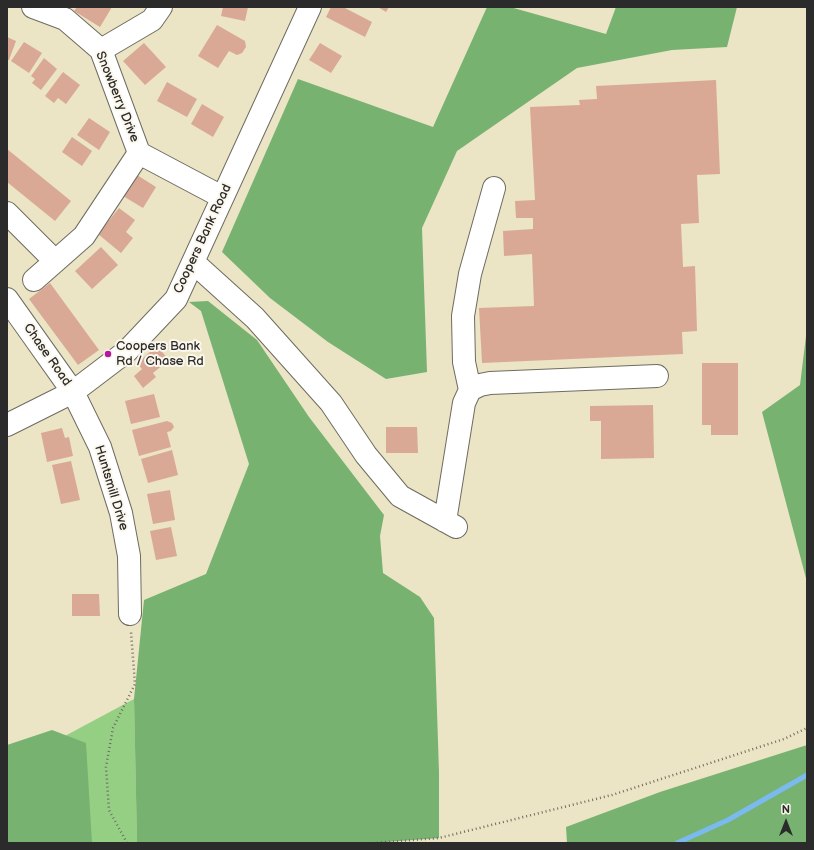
<!DOCTYPE html>
<style>
body{margin:0}
#map{position:relative;width:814px;height:850px;overflow:hidden;background:#ebe4c5;font-family:"Balsamiq Sans",sans-serif}
canvas{display:block}
.frame{position:absolute;inset:0;border:8px solid #2b2b2b;pointer-events:none}
.north{position:absolute;left:766px;top:802px;width:40px;height:40px;-webkit-text-stroke:3px #fbf7ec;paint-order:stroke;rotate:0deg;font-size:11px;font-weight:700;line-height:16px;text-align:center;color:#2b2b2b}
.north::after{content:'';display:block;margin:auto;width:14px;height:18px;background:#2b2b2b;clip-path:polygon(50% 0,100% 100%,50% 72%,0 100%)}
</style>
<div id="map">
<canvas width="814" height="850"></canvas>
<div class="frame"></div>
<div class="north">N</div>
</div>
<script>
const g = document.querySelector('canvas').getContext('2d');
g.lineJoin = 'round';
function fillPath(path, color) { g.fillStyle = color; g.fill(path, 'evenodd'); }
const shape = rows => new Path2D(rows.map(r => 'M' + r).join(''));
function strokePath(path, color, width, dash) { g.strokeStyle = color; g.lineWidth = width; g.lineCap = dash ? 'butt' : 'round'; g.setLineDash(dash || []); g.stroke(path); }
function label(font, color, halo, rows, align = 'center') {
  g.font = font + ' "Balsamiq Sans",sans-serif'; g.lineWidth = 4; g.setLineDash([]); g.textBaseline = 'middle'; g.strokeStyle = halo; g.fillStyle = color; for (const [text, x, y, turn = 0] of rows) {
    g.save(); g.translate(x, y); g.rotate((+turn || 0) * Math.PI / 180); g.textAlign = isNaN(turn) ? turn : align; if (halo) g.strokeText(text, 0, 0); g.fillText(text, 0, 0); g.restore();
  }
}
fillPath(shape([
 [134,699,137,843,7,843,7,767]
]), '#94cf83');
fillPath(shape([
 [487,7,510,7,606,34,616,7,737,7,727,47,672,50,577,68,457,151,422,228,427,372,386,379,328,342,270,298,222,252,298,79,433,127],
 [208,301,257,340,309,417,384,515,380,536,383,573,420,597,434,618,439,773,439,838,373,843,137,843,134,699,144,600,206,574,249,464,201,311,189,302],
 [807,328,807,582,762,412,800,385],
 [52,730,86,743,92,843,7,843,7,745],
 [807,745,807,843,567,843,566,827,660,792]
]), '#77b271');
strokePath(shape([
 [677,843,728,820,807,775]
]), '#7abaee', 5);
fillPath(shape([
 [77,7,112,7,100,27,74,11],
 [223,7,248,7,245,21,221,16],
 [331,7,343,7,372,22,365,37,326,17],
 [378,7,389,7,386,12],
 [217,25,245,41,246,47,242,53,237,55,229,51,218,68,198,56],
 [7,37,16,41,9,60,7,60],
 [24,42,42,53,29,73,11,61],
 [144,43,166,67,145,85,123,61],
 [320,43,342,56,331,73,309,60],
 [44,58,57,69,41,90,32,83,35,79,31,76],
 [63,72,80,85,66,104,58,98,54,103,45,96],
 [716,80,720,174,697,175,699,223,681,224,683,267,695,266,697,331,682,332,683,354,482,363,479,308,534,306,532,254,504,256,503,231,533,229,533,218,516,218,515,201,535,200,530,107,580,105,579,100,597,99,596,86],
 [167,82,197,99,187,117,157,101],
 [202,104,224,117,213,137,191,124],
 [89,118,110,132,99,150,77,135],
 [72,137,92,151,82,166,62,152],
 [7,149,71,201,55,221,7,182],
 [137,175,156,187,143,208,123,196],
 [119,208,135,220,126,232,133,238,121,253,98,234],
 [101,247,118,265,92,289,75,271],
 [50,283,99,350,78,365,29,299],
 [157,346,169,360,153,373,156,377,143,388,134,376,142,369,137,363],
 [702,363,738,363,738,435,711,435,711,425,702,425],
 [154,394,160,417,131,424,125,401],
 [653,405,654,458,601,459,601,421,590,421,590,406],
 [167,421,172,423,174,427,171,431,167,432,171,447,139,456,132,430],
 [386,427,417,427,418,453,386,453],
 [62,428,65,438,69,437,73,456,47,462,41,433],
 [172,450,178,475,148,483,141,459],
 [71,461,80,500,61,504,52,465],
 [170,490,175,520,153,524,147,494],
 [171,527,177,556,156,560,150,531],
 [72,594,99,594,100,616,72,616]
]), '#d9a996');
const minor = shape([
 [33,7,65,19,101,50,139,153,222,197],
 [101,50,152,20,161,7],
 [7,213,55,261],
 [193,262,255,318,331,403,366,455,400,496,456,527],
 [34,280,84,236,139,153],
 [7,299,73,392,100,447,121,513,129,556,130,614],
 [470,390,464,362,463,316,470,274,494,188],
 [7,425,73,392,127,351,176,299,310,7],
 [445,521,464,403,470,390,480,385,490,383,657,376]
]);
strokePath(minor, '#6e6c61', 24);
strokePath(shape([
 [127,843,109,810,106,767,113,728,135,684,131,632],
 [373,843,439,838,612,795,784,739,807,728]
]), '#6e6c61', 2.5, [1, 3]);
strokePath(minor, '#fff', 22);
for (const [x, y, r, color] of [
 [108,354,4,"#b5179e"]
]) { const dot = new Path2D(); dot.arc(x, y, r, 0, 2 * Math.PI); g.fillStyle = color; g.fill(dot); strokePath(dot, '#fbf7ec', 1.5); }
label('13px', '#2b2b2b', '#fbf7ec', [
 ["Snowberry Drive",117,97,68],
 ["Coopers Bank Road",203,239,-65],
 ["Chase Road",47,355,55],
 ["Huntsmill Drive",111,488,73]
]);
label('13px', '#2b2b2b', '#fbf7ec', [
 ["Coopers Bank",116,347],
 ["Rd / Chase Rd",116,362]
], 'left');
</script>
